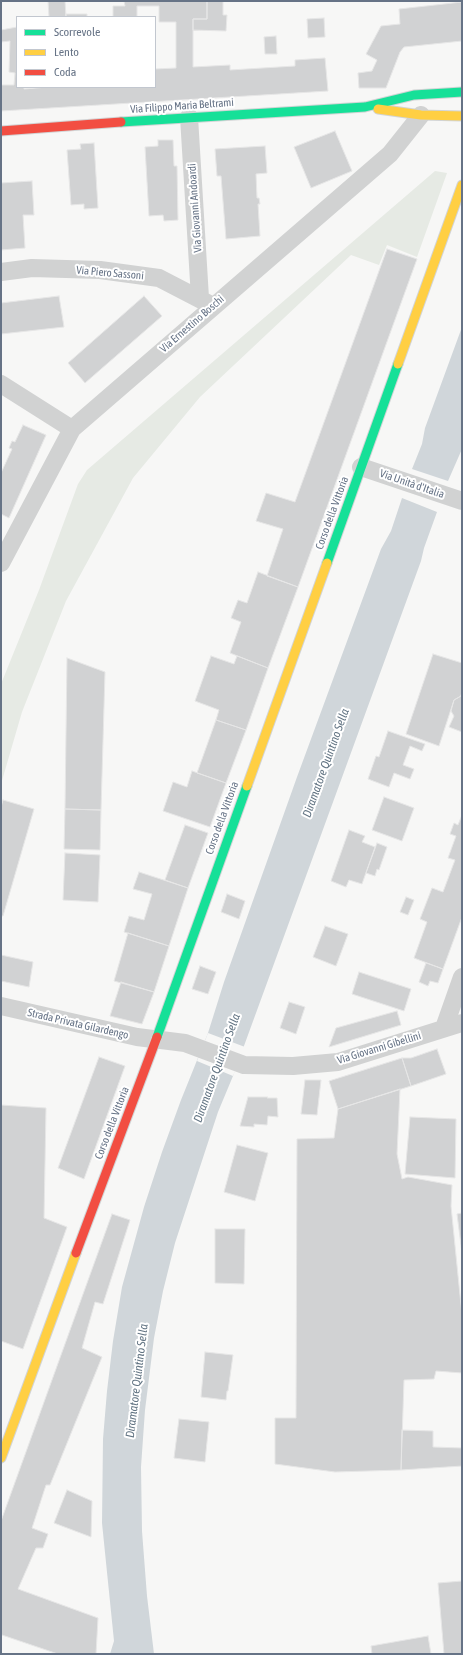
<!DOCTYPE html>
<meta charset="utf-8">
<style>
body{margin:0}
#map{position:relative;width:463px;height:1655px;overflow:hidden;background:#f7f7f6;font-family:"Asap Condensed",sans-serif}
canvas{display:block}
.frame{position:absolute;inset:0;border:2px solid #667386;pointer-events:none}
.legend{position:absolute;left:16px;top:16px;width:140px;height:72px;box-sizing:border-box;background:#fff;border:1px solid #c2c7cf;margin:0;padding:5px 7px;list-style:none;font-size:12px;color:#667386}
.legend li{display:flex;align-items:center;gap:8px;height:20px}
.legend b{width:20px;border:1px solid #c2c7cf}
</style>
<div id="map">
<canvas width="463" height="1655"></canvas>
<div class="frame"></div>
<ul class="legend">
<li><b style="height:5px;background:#16e098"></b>Scorrevole</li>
<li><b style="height:5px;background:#ffcf43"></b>Lento</li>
<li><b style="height:5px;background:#f24e42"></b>Coda</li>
</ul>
</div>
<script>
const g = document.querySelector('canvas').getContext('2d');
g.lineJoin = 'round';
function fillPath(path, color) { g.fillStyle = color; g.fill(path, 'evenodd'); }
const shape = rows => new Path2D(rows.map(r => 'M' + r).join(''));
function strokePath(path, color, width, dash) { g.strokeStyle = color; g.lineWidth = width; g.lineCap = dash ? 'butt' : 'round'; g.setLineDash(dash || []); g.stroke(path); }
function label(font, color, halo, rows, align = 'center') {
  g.font = font + ' "Asap Condensed",sans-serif'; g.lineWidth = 4; g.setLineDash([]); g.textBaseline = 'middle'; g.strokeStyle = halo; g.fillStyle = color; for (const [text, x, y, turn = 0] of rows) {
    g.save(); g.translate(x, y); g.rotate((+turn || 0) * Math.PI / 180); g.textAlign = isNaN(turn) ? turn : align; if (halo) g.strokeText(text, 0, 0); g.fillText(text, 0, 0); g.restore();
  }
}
fillPath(shape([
 [435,171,447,173,417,257,387,245,379,265,351,255,200,397,133,478,66,601,22,712,1,784,1,684,39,590,78,484,87,470]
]), '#e6eae4');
fillPath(shape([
 [462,327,462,449,448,481,412,469,422,444,425,428],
 [402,498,437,512,424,548,421,561,233,1076,218,1112,175,1243,163,1291,154,1338,145,1410,141,1467,142,1531,147,1596,154,1654,110,1654,114,1641,102,1523,103,1439,107,1391,113,1341,122,1287,144,1207,162,1152,181,1100,208,1033,224,982,297,777,381,549,391,531]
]), '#d0d6da');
fillPath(shape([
 [208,1033,245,1047,233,1076,197,1061]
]), '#f7f7f6');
const building = shape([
 [48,1,65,1,66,17,49,17,48,1],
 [124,1,207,1,207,19,193,19,193,67,230,65,230,70,295,66,295,60,325,58,328,91,1,111,1,85,14,85,15,73,9,72,10,41,1,42,1,30,17,27,17,87,24,87,24,89,48,87,155,87,155,69,176,68,176,22,159,22,159,6,137,6,137,17,113,17,113,6,125,6,124,1],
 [207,1,223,1,223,15,227,15,226,31,193,30,193,19,207,19,207,1],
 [462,2,462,41,404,47,400,52,386,88,359,88,358,73,372,71,377,60,366,54,381,26,400,24,399,9,462,2],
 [66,14,87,14,87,17,66,17,66,14],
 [324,18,325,37,308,38,307,19,324,18],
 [276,36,277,54,265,54,264,37,276,36],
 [335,131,352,171,311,188,294,147,335,131],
 [158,140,173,140,174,166,177,166,178,220,164,221,163,215,149,216,145,147,158,146,158,140],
 [94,143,98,208,84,209,84,204,71,205,67,150,81,149,80,144,94,143],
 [265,146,267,173,256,174,257,198,259,198,260,204,258,204,260,236,226,239,221,176,217,176,215,149,265,146],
 [32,181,34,215,23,215,25,248,1,250,1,183,32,181],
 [387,249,417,259,298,587,267,576,283,529,256,521,266,493,295,502,387,249],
 [59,296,64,327,1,334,1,303,59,296],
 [144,296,162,316,85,383,68,363,144,296],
 [23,425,46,435,9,518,1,514,1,473,12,449,9,448,12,441,15,442,23,425],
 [258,572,298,587,268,668,230,653,241,622,231,618,238,600,247,603,258,572],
 [433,654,462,663,462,692,461,696,454,700,439,746,406,734,433,654],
 [211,656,234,664,237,656,268,668,246,730,216,720,219,710,195,701,211,656],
 [67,658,105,672,101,810,65,809,67,658],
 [462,692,462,732,449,727,454,716,451,711,454,700,461,696,462,692],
 [216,720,246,730,226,783,197,773,216,720],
 [388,731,425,744,422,751,410,746,403,765,414,769,410,779,394,773,389,787,368,779,376,756,379,757,388,731],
 [192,771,226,783,210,827,163,811,173,782,187,787,192,771],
 [384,797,414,808,402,841,372,830,384,797],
 [3,800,34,809,3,916,1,916,1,807,3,800],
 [65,809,101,810,100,850,64,849,65,809],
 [462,815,462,917,443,969,414,958,427,922,420,919,432,888,443,892,455,860,448,858,456,836,450,834,454,823,458,825,462,815],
 [185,825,208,833,188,888,165,880,185,825],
 [349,830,365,836,362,842,375,847,362,884,349,880,346,887,331,881,349,830],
 [377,843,387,847,379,870,377,869,375,876,366,873,377,843],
 [65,853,100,855,98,902,63,900,65,853],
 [139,872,188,888,169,946,124,932,129,916,144,920,152,894,133,889,139,872],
 [227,894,245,901,239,919,221,912,227,894],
 [406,897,414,900,408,915,400,912,406,897],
 [325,926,348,934,336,966,313,957,325,926],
 [128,933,169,946,154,992,114,981,128,933],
 [1,955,33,962,29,987,1,981,1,955],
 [426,963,443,969,438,983,430,981,428,986,419,982,426,963],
 [200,966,216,972,208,994,192,989,200,966],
 [359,972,411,989,404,1011,352,994,359,972],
 [121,982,154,992,142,1024,110,1016,121,982],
 [289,1002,305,1007,296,1034,280,1028,289,1002],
 [397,1011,401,1025,329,1047,336,1028,397,1011],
 [437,1049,446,1074,411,1086,402,1058,411,1058,437,1049],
 [99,1057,125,1066,84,1179,58,1168,99,1057],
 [402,1058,411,1086,338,1109,329,1081,402,1058],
 [305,1080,321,1080,317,1115,301,1114,305,1080],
 [400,1089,397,1154,402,1179,408,1177,452,1185,451,1206,462,1315,462,1373,436,1371,434,1379,404,1380,401,1470,335,1472,275,1464,275,1418,296,1418,297,1139,334,1138,338,1109,400,1089],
 [248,1097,268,1097,267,1098,277,1098,278,1117,268,1116,267,1125,254,1124,254,1127,240,1126,248,1097],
 [1,1105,46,1108,44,1218,67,1227,23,1349,1,1341,1,1105],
 [410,1117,456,1119,455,1178,405,1174,410,1117],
 [237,1145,268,1153,255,1201,224,1192,237,1145],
 [462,1213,462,1253,457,1214,462,1213],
 [112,1214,130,1220,103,1304,95,1302,82,1348,102,1357,50,1485,46,1485,32,1528,48,1534,43,1548,36,1548,18,1589,98,1618,96,1654,58,1654,2,1635,1,1638,1,1521,112,1214],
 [215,1229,245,1229,244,1284,215,1283,215,1229],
 [205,1352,233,1355,228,1391,227,1391,226,1400,201,1397,205,1352],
 [179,1419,209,1422,205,1462,174,1458,179,1419],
 [402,1430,433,1431,433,1447,462,1448,462,1466,401,1470,402,1430],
 [67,1490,92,1501,91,1537,54,1523,67,1490],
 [462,1581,462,1654,444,1654,438,1583,462,1581],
 [428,1636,431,1654,372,1654,371,1646,428,1636]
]);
fillPath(building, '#d1d2d3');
strokePath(building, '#e6e6e6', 1);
const fast = shape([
 [121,122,365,107,414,95,462,92],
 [327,563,398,364],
 [157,1037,247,786]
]);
const slow = shape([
 [378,109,421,115,462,116],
 [398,364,462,185],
 [247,786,327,563],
 [1,1458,76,1253]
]);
const jam = shape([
 [1,131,121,122],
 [76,1253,157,1037]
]);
strokePath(fast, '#d2d4d5', 11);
strokePath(slow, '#d2d4d5', 11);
strokePath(jam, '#d2d4d5', 11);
strokePath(shape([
 [189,117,200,298],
 [1,272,32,268,100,270,159,278,213,306],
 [1,384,72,429],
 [361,467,462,501],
 [1,563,72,429,390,154,421,115],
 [1,1006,137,1037,185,1043,244,1065,293,1066,338,1062,462,1023],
 [444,1028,462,977]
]), '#d1d2d2', 18);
strokePath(fast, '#16e098', 9);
strokePath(slow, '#ffcf43', 9);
strokePath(jam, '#f24e42', 9);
label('11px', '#667386', '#fff', [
 ["Via Filippo Maria Beltrami",182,106,-4],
 ["Via Giovanni Andoardi",195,208,-94],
 ["Via Piero Sassoni",110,273,5],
 ["Via Ernestino Boschi",192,324,-41],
 ["Via Unità d'Italia",412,484,19],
 ["Corso della Vittoria",332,513,-70],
 ["Corso della Vittoria",222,818,-70],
 ["Strada Privata Gilardengo",78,1024,13],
 ["Via Giovanni Gibellini",379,1048,-17],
 ["Corso della Vittoria",112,1123,-69]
]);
label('italic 12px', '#627483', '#fff', [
 ["Diramatore Quintino Sella",326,763,-70],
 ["Diramatore Quintino Sella",217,1068,-70],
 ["Diramatore Quintino Sella",137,1381,-83]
]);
</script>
